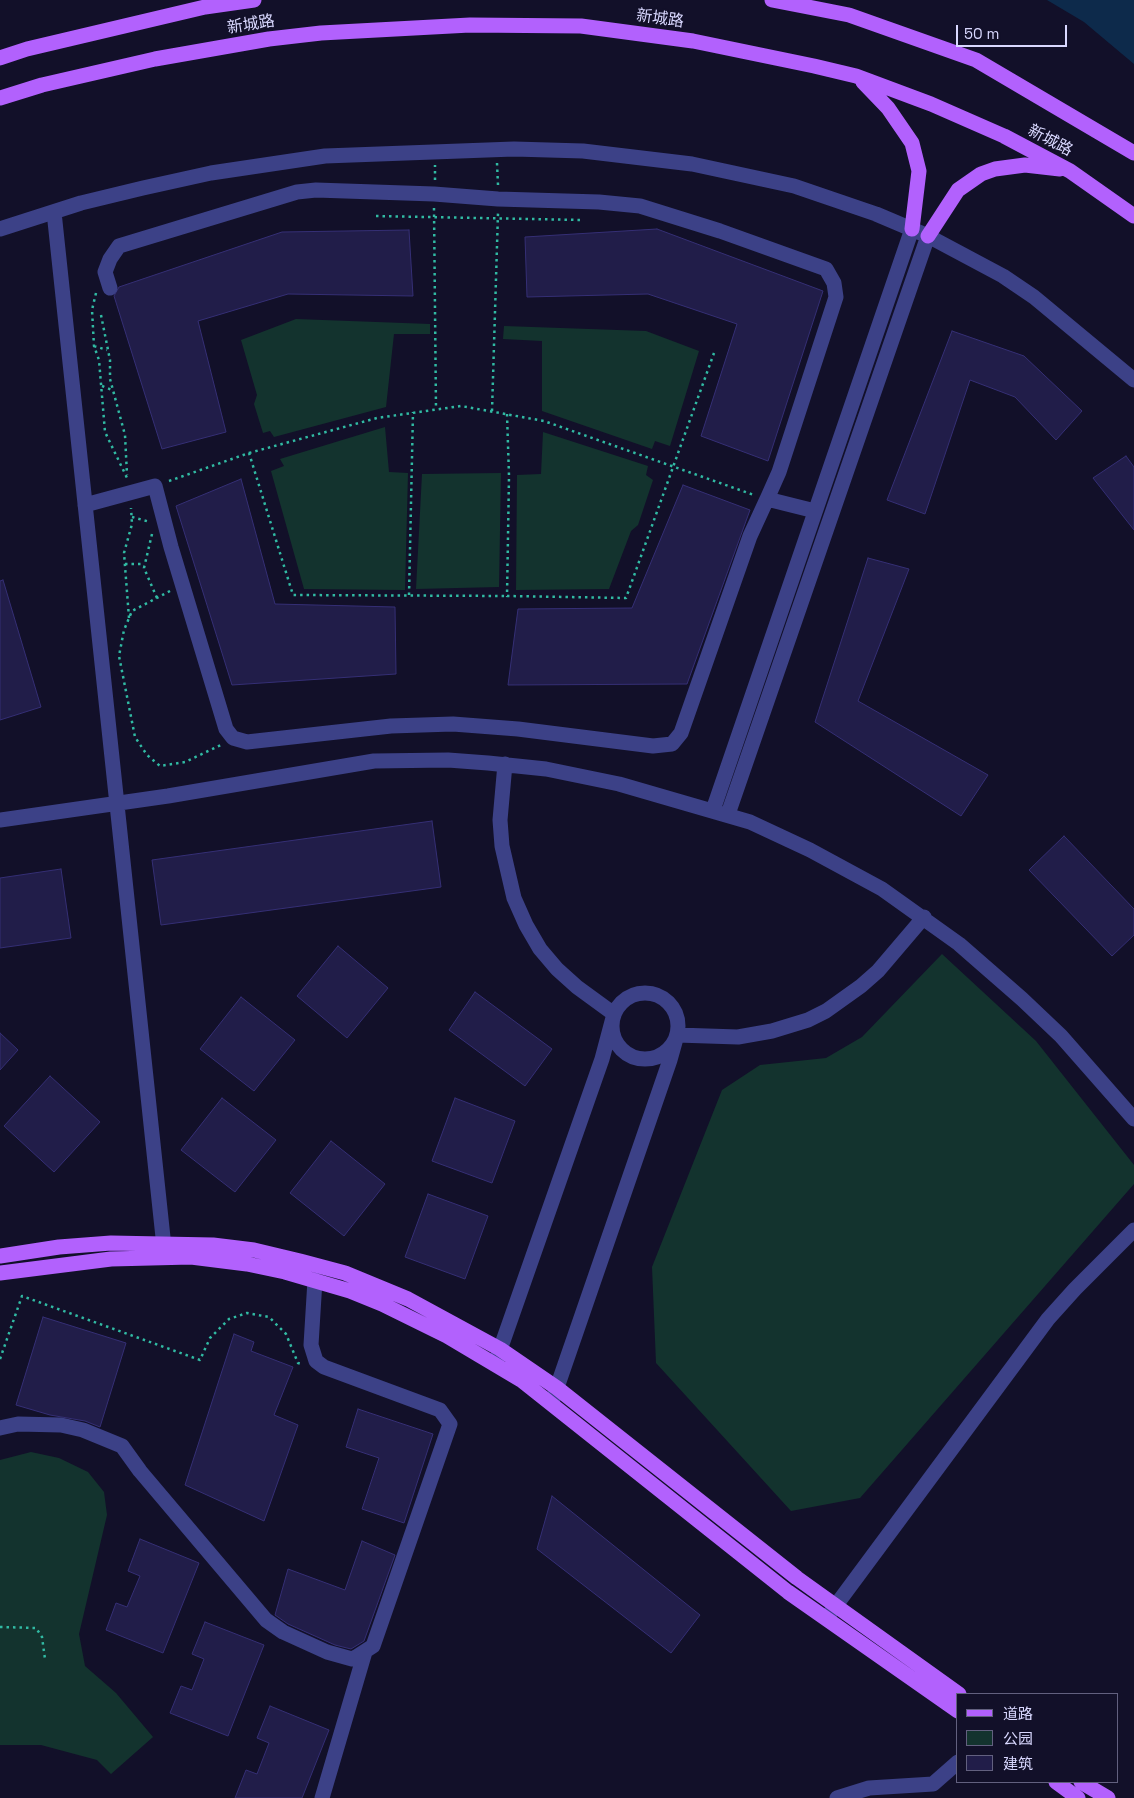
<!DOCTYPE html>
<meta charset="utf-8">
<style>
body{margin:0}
#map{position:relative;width:1134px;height:1798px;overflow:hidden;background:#121029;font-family:"Space Grotesk","Noto Sans SC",sans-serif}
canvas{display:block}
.legend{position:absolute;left:956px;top:1693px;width:162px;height:90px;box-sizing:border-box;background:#121029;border:1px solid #62607f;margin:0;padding:6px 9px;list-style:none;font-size:15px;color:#d9d8ff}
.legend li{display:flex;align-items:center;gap:10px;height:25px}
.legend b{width:25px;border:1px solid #62607f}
.scale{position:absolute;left:956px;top:25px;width:111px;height:22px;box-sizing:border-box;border:2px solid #d9d8ff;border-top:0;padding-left:6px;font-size:15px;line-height:18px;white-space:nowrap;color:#d9d8ff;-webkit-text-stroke:4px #121029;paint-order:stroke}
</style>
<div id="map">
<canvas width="1134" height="1798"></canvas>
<ul class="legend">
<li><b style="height:6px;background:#b261fd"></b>道路</li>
<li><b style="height:14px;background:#13332e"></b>公园</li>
<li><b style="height:14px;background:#211d49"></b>建筑</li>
</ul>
<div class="scale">50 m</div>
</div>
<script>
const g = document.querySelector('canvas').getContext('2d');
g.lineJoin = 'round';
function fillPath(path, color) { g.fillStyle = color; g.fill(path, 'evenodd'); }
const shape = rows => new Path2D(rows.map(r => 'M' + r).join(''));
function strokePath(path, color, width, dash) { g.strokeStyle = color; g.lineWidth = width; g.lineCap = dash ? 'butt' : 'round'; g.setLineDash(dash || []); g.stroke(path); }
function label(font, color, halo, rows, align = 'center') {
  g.font = font + ' "Space Grotesk","Noto Sans SC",sans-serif'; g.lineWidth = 4; g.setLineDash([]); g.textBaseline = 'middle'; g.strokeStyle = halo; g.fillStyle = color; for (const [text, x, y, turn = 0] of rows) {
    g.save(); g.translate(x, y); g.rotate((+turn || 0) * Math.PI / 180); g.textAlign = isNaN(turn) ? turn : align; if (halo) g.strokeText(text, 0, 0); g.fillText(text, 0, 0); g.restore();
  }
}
fillPath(shape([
 [296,319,430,324,430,334,394,334,386,407,274,437,270,431,263,433,254,404,257,395,241,340],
 [504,326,646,331,699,351,670,446,655,441,652,449,542,411,542,341,503,339],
 [385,427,389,472,408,473,405,590,304,589,271,471,284,466,280,459],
 [543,432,648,466,646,475,653,480,638,525,631,531,609,589,516,590,517,475,541,474],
 [501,473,499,587,416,589,422,474],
 [942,954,1036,1041,1134,1165,1134,1184,860,1498,791,1511,656,1363,652,1267,722,1090,760,1065,826,1058,862,1037],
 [31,1452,59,1458,88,1472,104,1492,107,1515,79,1634,85,1666,116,1693,153,1737,111,1774,97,1760,41,1745,0,1745,0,1460]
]), '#13332e');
fillPath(shape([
 [1047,0,1134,0,1134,64,1084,22]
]), '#0d2a4b');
const building = shape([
 [657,229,823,291,768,461,701,436,737,324,648,294,527,297,525,237,657,229],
 [409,230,413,296,288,294,198,321,226,432,162,449,114,296,119,287,282,232,409,230],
 [952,331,1024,356,1082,411,1056,440,1015,397,970,380,925,514,887,500,952,331],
 [1126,456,1134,467,1134,530,1093,478,1126,456],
 [241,479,275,604,395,607,396,674,232,685,176,506,241,479],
 [683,485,750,510,687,684,508,685,518,609,632,608,683,485],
 [868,558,909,569,858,701,988,775,961,816,815,722,868,558],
 [3,580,41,707,0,720,0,581,3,580],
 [432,821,441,887,161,925,152,860,432,821],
 [1064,836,1134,909,1134,935,1112,956,1029,870,1064,836],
 [61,869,71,938,0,948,0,878,61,869],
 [338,946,388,988,347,1038,297,996,338,946],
 [475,992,552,1049,525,1086,449,1030,475,992],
 [241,997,295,1040,254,1091,200,1049,241,997],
 [0,1033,18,1050,0,1070,0,1033],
 [50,1076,100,1122,54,1172,4,1126,50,1076],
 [222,1098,276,1140,235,1192,181,1150,222,1098],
 [455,1098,515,1121,492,1183,432,1161,455,1098],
 [331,1141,385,1184,344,1236,290,1193,331,1141],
 [428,1194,488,1216,465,1279,405,1257,428,1194],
 [43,1317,126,1343,100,1427,85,1421,50,1415,16,1405,43,1317],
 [234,1334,254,1342,251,1351,293,1367,274,1415,298,1425,264,1521,185,1485,234,1334],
 [358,1409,433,1434,404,1523,362,1509,379,1458,346,1447,358,1409],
 [552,1496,700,1615,671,1653,537,1549,552,1496],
 [140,1539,199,1563,163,1653,106,1630,116,1603,127,1607,140,1576,128,1571,140,1539],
 [362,1541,395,1555,364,1641,351,1649,335,1645,288,1624,275,1615,288,1569,345,1590,362,1541],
 [205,1622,264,1645,228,1736,170,1713,181,1686,192,1690,204,1659,192,1654,205,1622],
 [270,1706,329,1730,302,1798,235,1798,246,1770,257,1774,269,1743,257,1738,270,1706]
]);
fillPath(building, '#211d49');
strokePath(building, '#352f75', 1);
strokePath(shape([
 [497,163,498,185],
 [435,180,435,165],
 [434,208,436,409],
 [376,216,581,220],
 [96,293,92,310,94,346,99,360,105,432,128,480],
 [101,315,110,360,110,379,125,435,127,475],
 [94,346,107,350],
 [102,386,112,390],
 [492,411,498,213],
 [507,414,509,476,507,596,626,598,714,353],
 [249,453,377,418,461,406,544,421,754,495],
 [169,481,249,453,293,595,507,596],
 [132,517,150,522],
 [152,534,144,568,157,598],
 [125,564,143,564],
 [170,591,132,611,124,630,119,656,135,737,147,755,160,766,185,762,221,745],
 [409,595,413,412],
 [129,618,124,553,132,524,131,508],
 [0,1359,22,1296,200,1360,210,1338,229,1319,247,1313,269,1317,286,1334,298,1363,302,1364],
 [0,1627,36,1628,42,1637,45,1659]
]), '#31baa3', 2.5, [2.5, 4]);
strokePath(shape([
 [54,212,165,1256],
 [0,229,81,203,143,188,211,173,325,156,514,149,583,151,692,164,794,186,876,214,928,236,1003,276,1034,297,1134,380],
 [110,288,105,272,110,259,119,246,297,192,316,190,434,194,498,199,599,202,640,206,720,231,826,269,834,283,836,297,779,472,767,499],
 [85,505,155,486,171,547,226,729,233,738,247,742,391,726,453,724,518,729,653,746,672,744,681,733,750,536,767,499,815,511],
 [713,810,912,229],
 [728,814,928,236],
 [0,820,168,796,374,761,448,760,488,763,546,769,619,784,750,822,810,850,882,889,959,944,1022,999,1061,1036,1134,1119],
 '612 1026a33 33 0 1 1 66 0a33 33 0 1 1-66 0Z',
 [495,1364,602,1059,614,1014,577,987,557,969,540,949,526,925,514,898,502,846,500,820,505,764],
 [553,1399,670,1060,677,1035,738,1037,772,1031,808,1020,826,1011,861,986,878,971,924,917],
 [0,1428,18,1424,61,1425,83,1430,122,1446,140,1471,266,1620,283,1632,327,1652,352,1659,356,1657,373,1646,450,1424,440,1410,324,1367,316,1361,311,1345,315,1280],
 [828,1616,1048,1319,1075,1289,1134,1230],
 [322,1798,365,1652],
 [837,1798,869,1788,933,1784,958,1762]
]), '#3c4187', 15);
strokePath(shape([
 [772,0,849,15,976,60,1134,153],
 [0,58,27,49,205,7,254,0],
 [863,82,888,108,912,143,919,171,912,229],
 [0,98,42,85,155,59,269,39,321,33,470,25,581,26,693,41,814,66,856,76,931,104,1004,136,1070,171,1134,216],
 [928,236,958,190,981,174,995,169,1025,165,1060,169],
 [0,1256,59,1247,111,1243,213,1245,254,1250,300,1261,345,1273,408,1299,500,1349,557,1388,797,1578,959,1694],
 [0,1273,111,1259,191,1257,247,1264,285,1272,350,1291,382,1304,447,1336,521,1380,788,1592,958,1711],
 [1056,1782,1078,1798],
 [1081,1782,1108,1798]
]), '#b261fd', 15);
label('16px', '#d9d8ff', '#121029', [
 ["新城路",660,19,8],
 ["新城路",251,25,-9],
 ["新城路",1050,141,28]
]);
</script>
